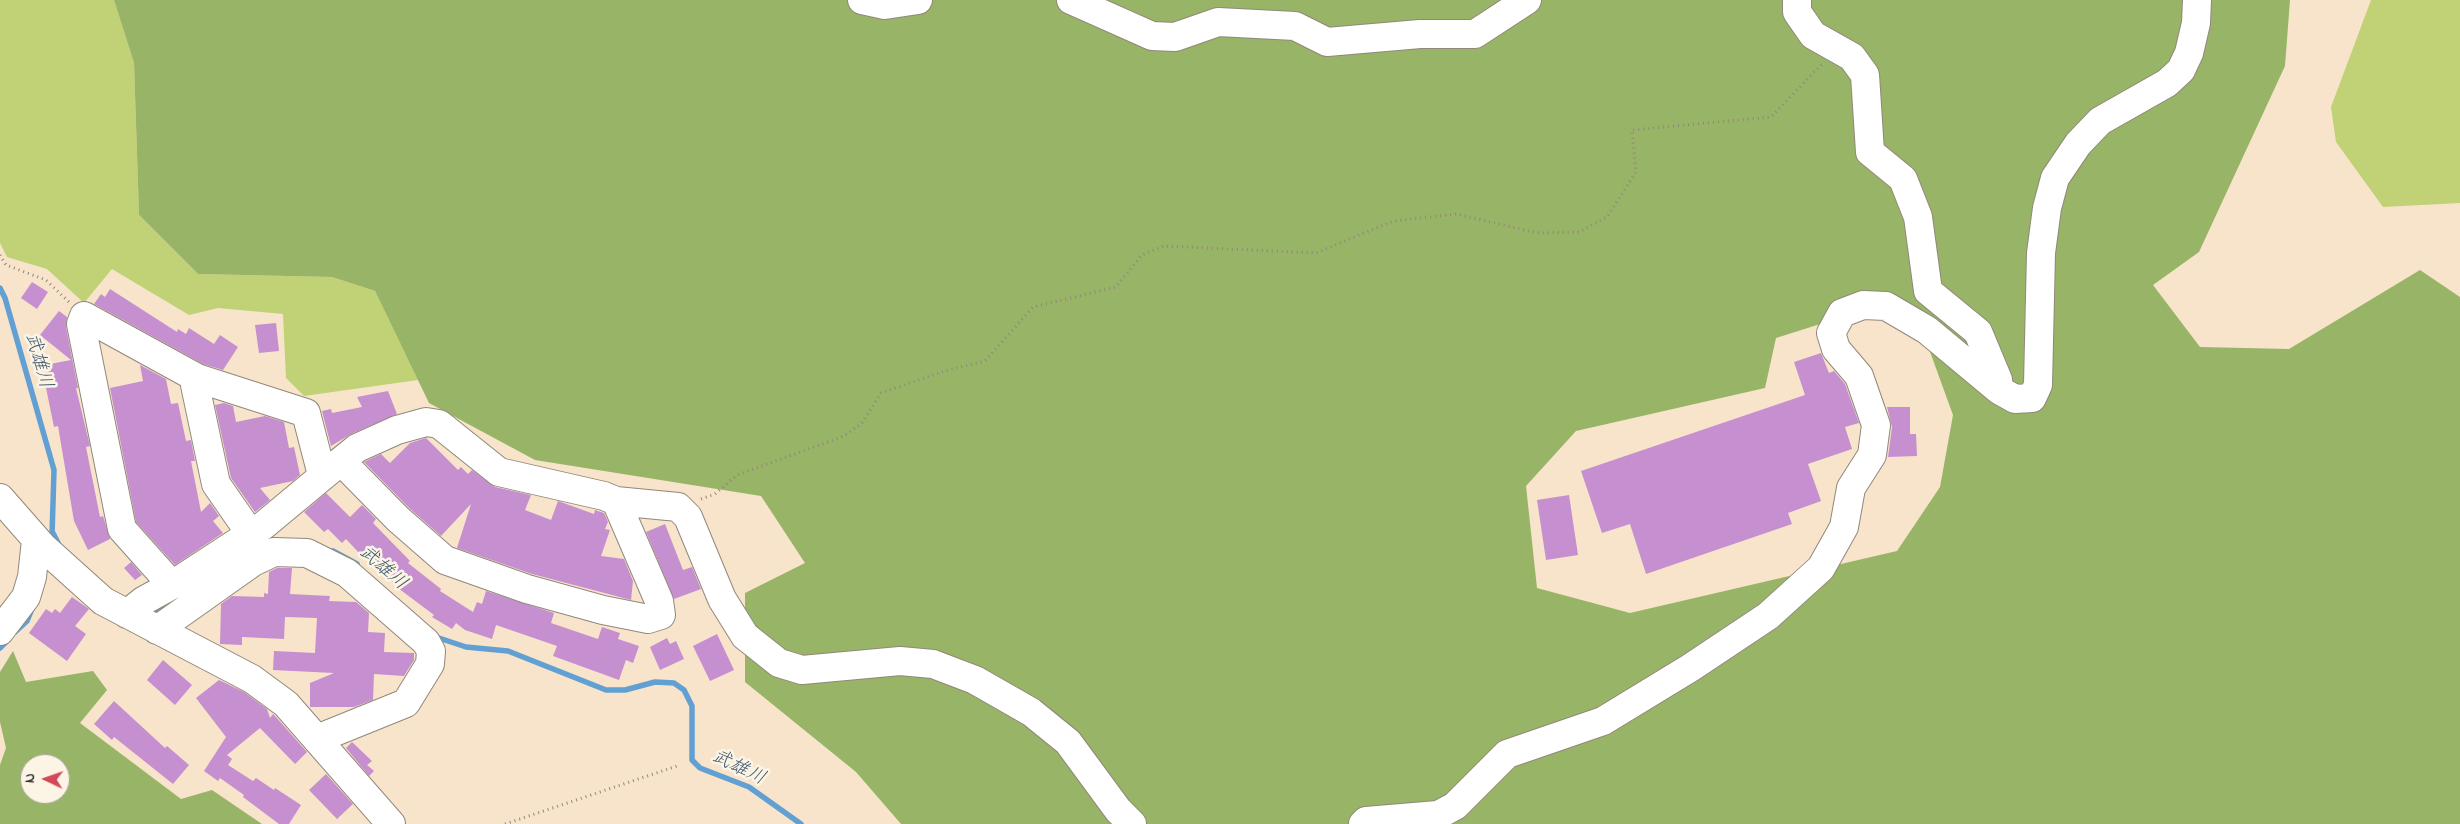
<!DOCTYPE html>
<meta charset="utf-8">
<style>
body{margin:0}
#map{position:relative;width:2460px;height:824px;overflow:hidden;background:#f7e4cb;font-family:"Indie Flower",sans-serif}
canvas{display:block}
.north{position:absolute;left:20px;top:754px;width:50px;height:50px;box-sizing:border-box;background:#fcf5e5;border:1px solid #a8a49b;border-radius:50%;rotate:273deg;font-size:14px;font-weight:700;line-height:20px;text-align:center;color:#2b2b2b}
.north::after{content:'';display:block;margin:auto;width:18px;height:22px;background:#d1495b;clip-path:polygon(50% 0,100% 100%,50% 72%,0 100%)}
</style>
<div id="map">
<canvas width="2460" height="824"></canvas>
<div class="north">N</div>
</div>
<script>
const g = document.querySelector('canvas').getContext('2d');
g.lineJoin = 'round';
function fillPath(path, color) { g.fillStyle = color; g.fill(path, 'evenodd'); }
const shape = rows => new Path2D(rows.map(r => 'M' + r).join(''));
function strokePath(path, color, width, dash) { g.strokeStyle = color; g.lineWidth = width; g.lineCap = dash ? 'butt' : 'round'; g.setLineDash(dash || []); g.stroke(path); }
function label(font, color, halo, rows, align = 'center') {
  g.font = font + ' "Indie Flower","Klee One",sans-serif'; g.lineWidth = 5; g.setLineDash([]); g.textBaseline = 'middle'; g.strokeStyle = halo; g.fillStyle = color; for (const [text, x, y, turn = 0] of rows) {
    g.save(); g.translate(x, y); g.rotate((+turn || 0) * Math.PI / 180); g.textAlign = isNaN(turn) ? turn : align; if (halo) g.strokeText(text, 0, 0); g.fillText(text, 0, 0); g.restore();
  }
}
fillPath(shape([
 [0,0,114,0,134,63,139,215,198,274,332,277,375,291,418,380,304,396,286,378,283,314,218,308,189,315,112,269,84,303,47,269,7,257,0,243],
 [2371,0,2460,0,2460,203,2383,207,2336,142,2331,107]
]), '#c0d275');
fillPath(shape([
 [114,0,2290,0,2285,66,2199,252,2153,285,2200,347,2289,349,2420,270,2460,297,2460,824,901,824,856,772,745,682,745,593,805,563,761,496,535,460,429,403,375,291,332,277,198,274,139,215,134,63],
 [1871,308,1925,338,1953,415,1940,487,1897,551,1630,613,1537,588,1526,486,1576,431,1765,388,1776,338],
 [13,651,26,682,93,671,107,690,80,723,181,799,212,790,262,824,0,824,0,765,6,748,0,722,0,672],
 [30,764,60,764,60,794,30,794]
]), '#98b466');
strokePath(shape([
 [0,288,5,298,54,470,52,536],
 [53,533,60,547],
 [333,551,357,564],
 [147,610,160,610,185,594],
 [15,632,27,621,32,609],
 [433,636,466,647,508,651,606,690,625,690,655,682,674,683,684,690,692,706,692,760,700,768,749,787,801,824],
 [0,648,9,639]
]), '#62a0d4', 5.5);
fillPath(shape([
 [32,282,48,292,37,309,21,298],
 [110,289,177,332,178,329,186,334,189,328,214,344,220,335,238,347,223,370,203,364,94,304,101,294,105,297],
 [59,311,67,317,66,327,78,388,76,388,90,446,86,447,100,517,103,516,110,539,88,550,74,521,58,426,54,427,43,373,51,371,50,364,71,360,40,335],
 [276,323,279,351,259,353,255,325],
 [1821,353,1829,373,1834,371,1845,384,1859,423,1845,427,1852,449,1808,464,1821,501,1788,513,1792,524,1646,574,1630,524,1602,533,1581,471,1805,395,1794,362],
 [140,365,166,379,171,404,178,403,186,441,191,440,195,461,191,461,201,512,210,503,219,516,213,521,223,533,175,565,136,522,110,388,143,381],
 [388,391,397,414,351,434,331,446,322,411,331,409,332,413,362,407,357,397],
 [224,403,233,406,236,422,265,416,284,422,289,448,294,447,300,475,293,481,260,488,270,500,255,512,231,478,215,405],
 [1887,407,1910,407,1910,434,1916,434,1917,456,1888,457,1892,427],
 [426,438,458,470,461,467,468,474,472,470,495,487,531,495,525,510,551,520,558,501,594,514,595,510,604,513,608,522,605,529,610,530,601,556,624,559,633,581,631,600,532,574,457,548,471,504,441,536,409,508,364,462,381,454,390,463,410,443],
 [326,493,350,517,362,505,376,519,373,523,410,561,408,563,441,589,440,591,473,612,477,602,482,604,486,591,554,613,551,623,598,639,602,627,620,633,618,639,639,646,633,663,626,660,619,680,553,656,557,646,496,625,492,639,465,630,456,623,452,629,432,617,434,615,398,588,363,551,360,554,346,539,342,543,328,529,324,532,304,512],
 [1569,495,1578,555,1546,560,1537,500],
 [665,524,683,570,692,567,701,589,674,599,646,532],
 [131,562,142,575,135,580,124,568],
 [277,568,292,568,290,594,330,596,329,601,356,602,369,613,368,632,385,633,384,652,414,653,414,660,404,676,374,674,373,700,354,707,310,707,310,683,334,673,273,670,274,651,315,653,317,618,285,617,284,639,242,637,242,645,220,644,221,604,232,596,264,597,264,593,268,594,269,572],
 [72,597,89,609,75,626,86,634,67,661,29,633,46,609,52,613,55,609,60,613],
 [717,634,734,670,710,681,693,646],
 [667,638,670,644,676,641,684,659,660,670,650,647],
 [163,660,192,685,175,705,147,680],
 [219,680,244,692,267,709,270,718,273,714,275,716,307,752,295,764,260,728,227,755,232,759,228,765,253,781,256,778,274,790,275,788,301,805,289,824,279,824,243,797,244,795,220,778,218,781,204,771,226,737,196,698],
 [114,701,165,748,167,746,189,765,173,784,114,737,112,740,94,724],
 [352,742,372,761,367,765,374,771,369,776,346,748],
 [326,774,353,804,337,819,309,790]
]), '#c68fcf');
const minor = shape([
 [862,0,885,5,918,0],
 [1071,0,1152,36,1175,37,1218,22,1295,26,1327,42,1420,34,1475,34,1527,0],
 [1797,0,1797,12,1813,35,1852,57,1865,75,1870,152,1903,179,1918,217,1928,291,1978,332,1998,380,1999,390],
 [197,378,306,413,322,475],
 [0,498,43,547,103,601,252,679,286,704,391,824],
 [616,501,678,507,688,517,722,599,745,636,779,663,802,670,900,661,933,664,975,680,1031,712,1068,742,1118,810,1132,824],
 [172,585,122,529,81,324,84,316,197,378,195,385,216,484,250,533],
 [127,614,143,601,172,585,264,525,341,461,398,519,445,560,527,589,603,610,648,619,661,615,659,601,616,501,604,496,499,472,439,424,426,422,397,430,357,448,341,461],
 [157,630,253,562,274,552,307,553,347,573,426,642,431,651,430,664,406,703,317,739],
 [0,631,26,597,32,577,36,540],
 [1363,824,1366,821,1438,815,1455,806,1507,754,1603,721,1690,668,1768,616,1821,568,1844,527,1851,488,1872,455,1876,425,1859,376,1836,349,1831,333,1842,313,1863,305,1886,306,1927,330,1999,390,2015,399,2032,398,2038,385,2041,253,2047,208,2055,178,2078,144,2100,121,2167,83,2181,70,2189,53,2196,23,2197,0]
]);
strokePath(minor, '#91887b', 30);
strokePath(shape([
 [0,255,6,265,46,280,69,302],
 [701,499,715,494,737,475,844,436,862,423,881,393,944,371,985,361,1033,307,1116,287,1142,255,1164,246,1316,253,1393,221,1456,214,1537,233,1579,232,1607,217,1636,172,1632,130,1771,117,1822,64],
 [505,824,677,766]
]), '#91887b', 3, [1, 4]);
strokePath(minor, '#fff', 28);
label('italic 19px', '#415a6f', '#fcf5e5', [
 ["武雄川",37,361,74],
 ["武雄川",382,569,41],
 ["武雄川",738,769,26]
]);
</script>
